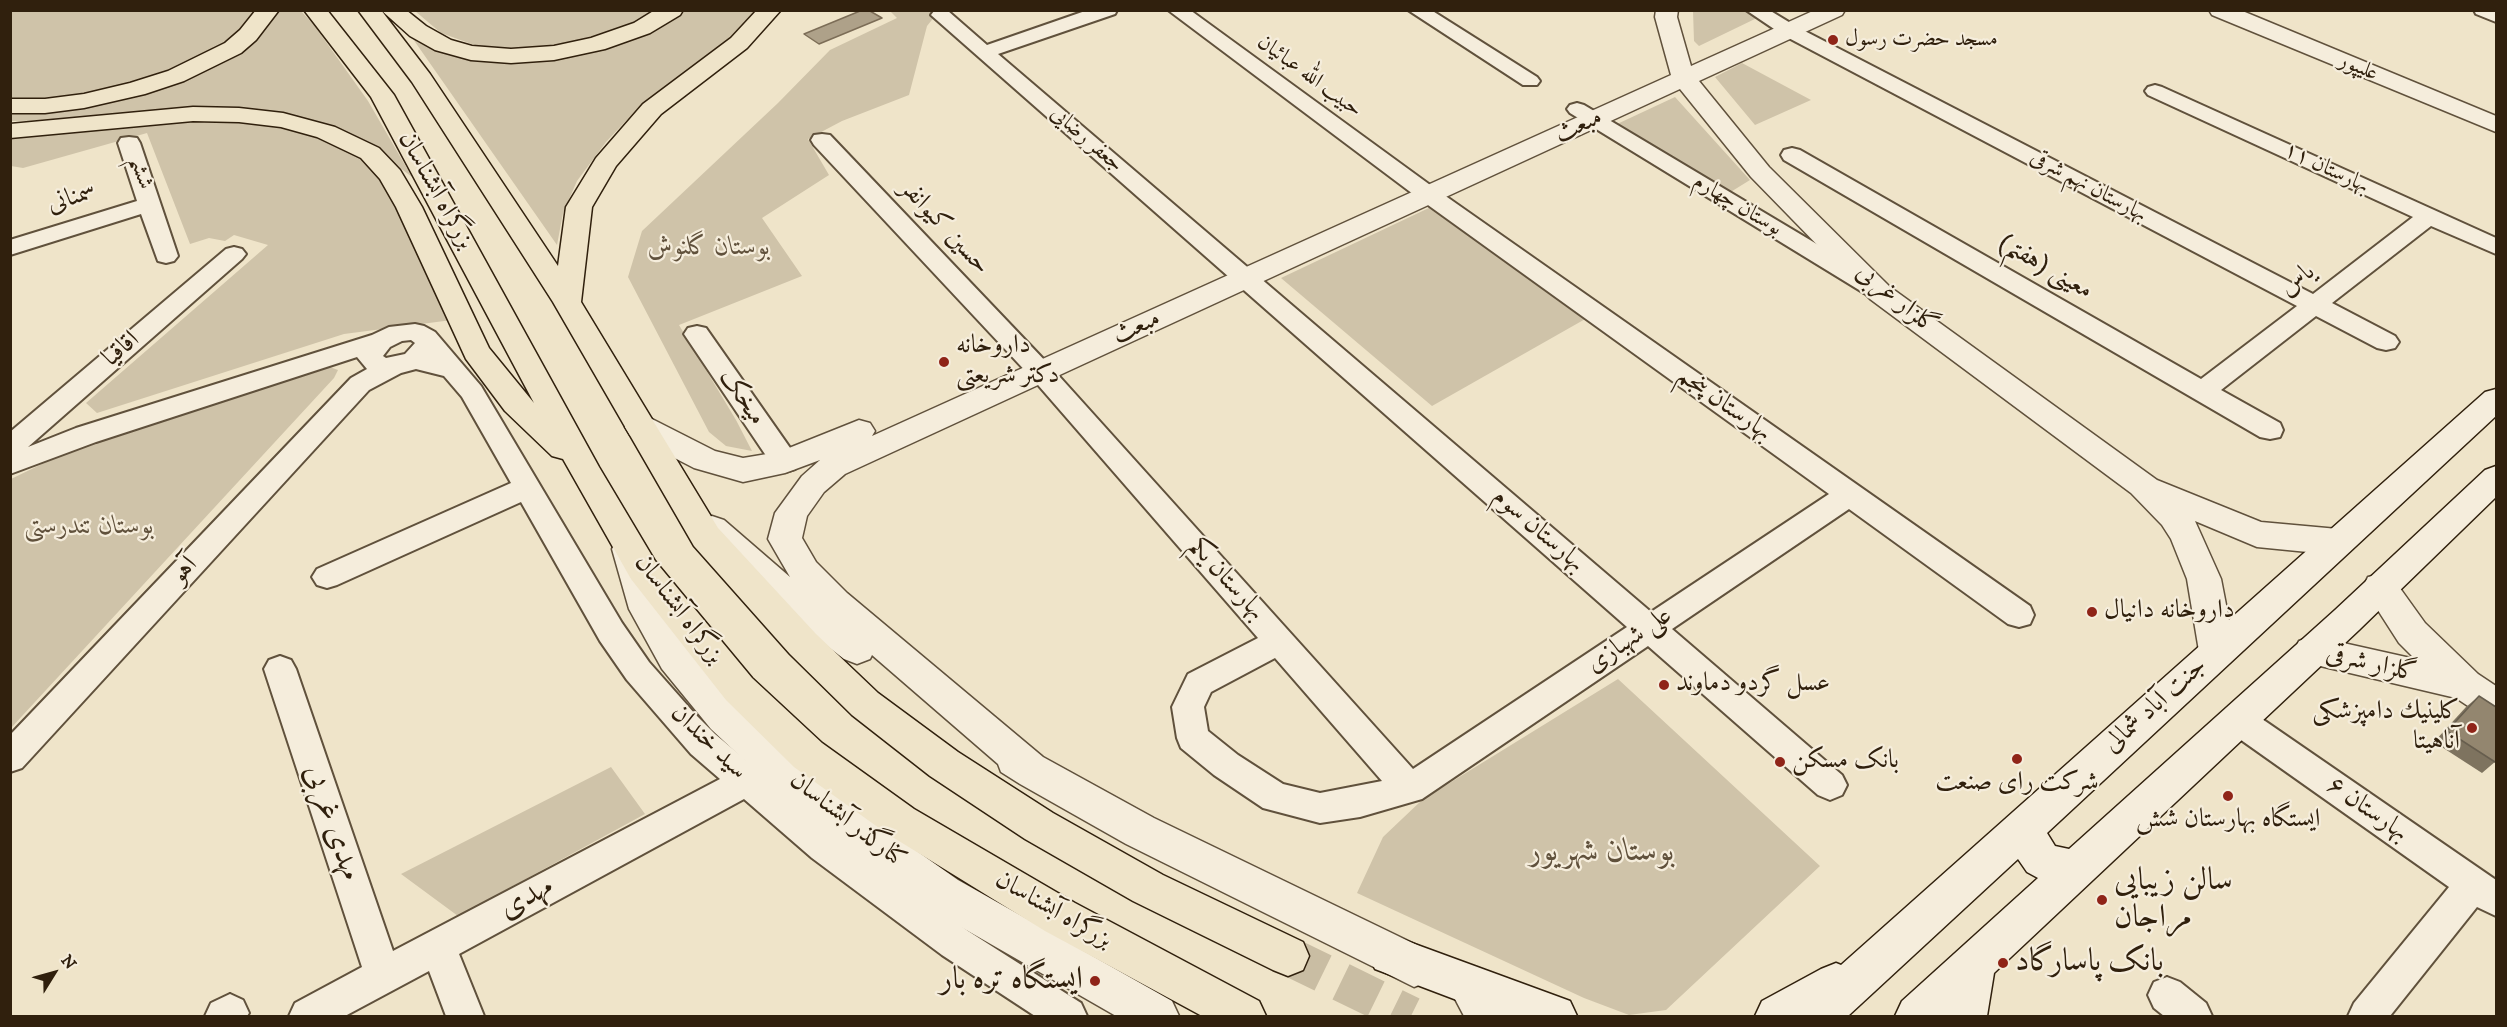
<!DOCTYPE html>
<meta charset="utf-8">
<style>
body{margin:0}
#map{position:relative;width:2507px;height:1027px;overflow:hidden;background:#efe4c9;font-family:"IM FELL DW Pica",serif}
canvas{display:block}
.frame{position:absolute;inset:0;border:12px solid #30200d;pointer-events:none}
.north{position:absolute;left:24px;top:943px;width:60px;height:60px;-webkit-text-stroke:4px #f5eddc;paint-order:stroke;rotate:53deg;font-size:16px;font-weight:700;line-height:24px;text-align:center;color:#30200d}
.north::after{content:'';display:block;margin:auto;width:21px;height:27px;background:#30200d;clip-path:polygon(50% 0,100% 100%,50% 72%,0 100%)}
</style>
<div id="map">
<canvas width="2507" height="1027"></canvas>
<div class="frame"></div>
<div class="north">N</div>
</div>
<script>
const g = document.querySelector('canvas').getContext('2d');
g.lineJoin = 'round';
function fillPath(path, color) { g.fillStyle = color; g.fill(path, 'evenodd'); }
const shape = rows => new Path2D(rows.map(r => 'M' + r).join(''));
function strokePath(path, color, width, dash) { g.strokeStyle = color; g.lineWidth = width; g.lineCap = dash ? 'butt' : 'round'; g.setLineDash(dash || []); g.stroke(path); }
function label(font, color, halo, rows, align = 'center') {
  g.font = font + ' "IM FELL DW Pica",Amiri,serif'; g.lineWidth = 4.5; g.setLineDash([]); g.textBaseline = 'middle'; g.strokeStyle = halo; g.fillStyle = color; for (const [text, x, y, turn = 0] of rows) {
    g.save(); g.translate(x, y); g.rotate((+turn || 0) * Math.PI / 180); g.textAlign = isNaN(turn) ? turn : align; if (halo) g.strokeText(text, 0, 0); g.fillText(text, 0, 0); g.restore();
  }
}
fillPath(shape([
 [11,11,261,11,241,35,184,69,85,98,11,102],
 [274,11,301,11,314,25,368,101,412,177,378,151,295,118,11,121,11,111,174,81],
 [415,11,666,11,656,17,567,48,491,51,441,33],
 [680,11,762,11,677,83,640,106,606,142,577,181,563,213,557,245,406,29,436,48,555,57],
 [890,11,939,11,927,26,909,95,842,121,808,139,829,175,762,218,802,276,679,325,736,420,752,451,726,446,709,432,628,277,642,231,778,103,830,50,897,18],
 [1693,11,1746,11,1759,17,1699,46,1694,41],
 [1742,63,1811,100,1755,125,1715,77],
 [1675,97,1750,180,1729,193,1615,125],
 [187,119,268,123,331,140,366,160,391,193,452,320,344,334,97,413,86,403,268,245,234,235,225,241,209,238,190,244,147,133,23,168,11,166,10,137],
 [1433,206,1587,318,1432,406,1281,278],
 [327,366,338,370,334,378,11,728,11,479,77,447],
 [1618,679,1820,866,1666,1010,1629,1015,1584,998,1357,893,1383,837,1422,800],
 [611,767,645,814,458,916,401,874]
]), '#cfc3a9');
const water = shape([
 [860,11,870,11,882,18,819,44,804,34,860,11]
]);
fillPath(water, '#aea189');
strokePath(water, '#7c6d57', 1.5);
strokePath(shape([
 [1288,956,1411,1016]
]), '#c9bda3', 39, [39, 20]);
const minor = shape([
 [1088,10,1117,10,1115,14,998,54,1651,612,1829,494,1421,200,1168,10,1190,10,1437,190,2030,606,2034,615,2030,624,2019,627,2008,624,1849,509,1672,629,1842,775,1847,785,1842,795,1830,800,1818,795,1648,646,1422,799,1360,817,1320,823,1263,808,1214,775,1181,748,1177,738,1172,707,1188,674,1258,638,1032,378,814,145,811,140,814,135,822,134,830,135,1050,366,1413,769,1627,627,931,15,934,11,948,11,987,45,1088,10],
 [1275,658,1382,781,1320,793,1283,784,1238,755,1208,731,1204,707,1211,692,1275,658],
 [1408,10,1431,10,1537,77,1540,81,1537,85,1523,85,1408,10],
 [1746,10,1769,10,1797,27,2313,294,2413,217,2148,95,2145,91,2148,87,2155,85,2162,87,2496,238,2496,254,2431,226,2332,303,2395,336,2399,342,2395,348,2386,350,2377,348,2316,316,2221,390,2280,423,2283,430,2280,437,2270,439,2260,437,1784,160,1781,155,1784,150,1792,148,1800,150,2201,379,2297,306,1783,35,1746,10],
 [2474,10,2496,10,2496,22,2476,14,2474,10],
 [1577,103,1584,105,1882,283,1885,288,1882,293,1873,296,1864,293,1570,113,1567,109,1570,105,1577,103],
 [129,137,137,138,140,143,178,256,174,261,166,263,158,261,141,214,10,255,10,240,137,201,118,143,121,138,129,137],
 [234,247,242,249,246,254,242,259,28,447,76,428,372,335,389,327,415,324,424,326,435,332,481,386,622,623,649,662,695,714,715,734,836,836,968,931,1081,1003,1087,1016,1035,1016,942,955,812,858,744,799,459,954,484,1016,446,1016,429,971,345,1016,289,1016,295,1003,362,967,264,669,269,660,280,656,291,660,296,669,393,951,720,779,691,754,627,680,600,641,521,502,337,585,327,588,317,585,312,577,317,569,511,483,462,397,444,376,416,369,401,373,369,390,22,768,10,772,10,735,351,378,367,369,357,357,96,442,10,474,10,432,226,249,234,247],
 [411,340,415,343,405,354,386,358,383,356,390,347,402,341,411,340],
 [697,326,706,328,795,455,799,462,795,469,785,472,775,469,684,334,688,328,697,326],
 [2238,706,2249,710,2496,880,2496,916,2477,907,2390,1016,2348,1016,2354,1003,2449,887,2227,730,2222,720,2227,710,2238,706],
 [2167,977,2180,982,2206,1003,2212,1016,2164,1016,2154,1008,2148,995,2154,982,2167,977],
 [230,994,243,1000,249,1013,247,1016,205,1016,211,1003,230,994]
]);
const tertiary = shape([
 [1656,10,1678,10,1677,17,1691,66,1815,10,1845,10,1842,15,1699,81,1769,167,1890,287,2157,480,2261,522,2338,529,2350,533,2355,542,2350,551,2338,555,2257,547,2195,521,2221,579,2235,651,2230,661,2217,666,2204,661,2199,651,2187,579,2171,539,2162,525,2131,493,1870,299,1751,177,1680,89,845,474,824,492,807,516,802,538,816,562,847,593,1043,757,1154,818,1429,951,1435,966,1429,981,1414,987,1126,844,1020,784,1001,772,998,764,872,655,870,659,857,664,844,659,781,610,700,538,695,529,700,520,712,516,724,520,790,577,768,539,775,513,802,476,820,460,785,473,743,482,694,468,630,435,625,427,630,419,641,416,652,419,715,451,743,458,779,452,859,420,870,423,875,431,872,436,1671,75,1655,17,1656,10],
 [2209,10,2240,10,2496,116,2496,132,2212,15,2209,10],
 [629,536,641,540,646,549,664,607,688,649,737,707,801,763,874,821,958,880,1172,1001,1179,1016,1116,1016,928,908,846,847,773,787,711,729,662,669,629,609,612,549,617,540,629,536],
 [2380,574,2392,577,2425,623,2478,674,2496,686,2496,720,2483,716,2456,698,2299,661,2294,651,2299,641,2312,636,2415,659,2399,643,2363,587,2368,577,2380,574],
 [1476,976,1491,982,1507,1001,1514,1016,1464,1016,1454,997,1461,982,1476,976]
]);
const secondary = shape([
 [2496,389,2496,416,2047,833,2055,846,2069,849,2335,610,2485,470,2496,466,2496,497,2359,630,1994,973,1987,1016,1895,1016,1902,1001,2038,878,2027,872,2018,859,1848,1016,1755,1016,1762,1001,1821,969,1836,963,1841,965,2485,392,2496,389],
 [1390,935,1570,1001,1577,1016,1499,1016,1375,969,1369,955,1375,941,1390,935]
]);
const trunk = shape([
 [256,10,279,10,256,40,241,53,184,81,145,94,84,108,45,113,10,113,10,99,45,99,84,94,130,83,168,71,225,43,240,30,256,10],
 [304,10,327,10,394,95,599,467,655,561,752,678,822,743,914,809,1075,903,1259,1001,1266,1016,1202,1016,1045,931,886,833,794,767,726,700,631,579,563,459,552,456,505,411,466,359,396,207,380,179,361,158,317,137,281,127,239,122,193,121,10,138,10,124,193,107,239,108,283,113,335,127,379,148,400,170,422,207,489,348,534,403,371,97,304,10],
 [358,10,381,10,430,74,558,266,566,207,596,158,643,104,731,38,757,10,781,10,747,48,661,114,616,166,592,207,581,302,718,528,816,634,878,693,958,752,1053,813,1163,875,1303,942,1309,956,1303,970,1288,976,1273,970,1133,901,1025,839,930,776,852,715,790,654,694,546,553,302,412,82,358,10],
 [381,10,406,10,426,26,451,40,472,46,511,49,554,46,591,38,634,23,655,10,683,10,680,15,650,33,605,49,554,60,511,63,471,60,435,50,410,36,381,10]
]);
strokePath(minor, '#60513c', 4);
strokePath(tertiary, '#60513c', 3);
strokePath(secondary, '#30200d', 3);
strokePath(trunk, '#30200d', 3);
fillPath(minor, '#f5eddc');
fillPath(tertiary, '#f5eddc');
fillPath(secondary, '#f5eddc');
fillPath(trunk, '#efe4c9');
fillPath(shape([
 [2479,696,2496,761,2482,773,2434,742,2466,707]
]), '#7e735f');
const building = shape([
 [2479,696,2496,707,2496,761,2495,762,2447,731,2479,696]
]);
fillPath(building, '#93866f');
strokePath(building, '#675e4e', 1.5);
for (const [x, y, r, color] of [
 [1833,40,6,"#8f2418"],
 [944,362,6,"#8f2418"],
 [2092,612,6,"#8f2418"],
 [1664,685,6,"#8f2418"],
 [2472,728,6,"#8f2418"],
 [2017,759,6,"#8f2418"],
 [1780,762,6,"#8f2418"],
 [2228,796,6,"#8f2418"],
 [2102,900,6,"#8f2418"],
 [2003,963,6,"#8f2418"],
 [1095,981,6,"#8f2418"]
]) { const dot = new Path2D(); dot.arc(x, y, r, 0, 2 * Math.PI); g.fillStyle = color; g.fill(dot); strokePath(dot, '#f5eddc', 2); }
label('22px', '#30200d', '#f5eddc', [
 ["مسجد حضرت رسول",1845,40]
], 'left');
label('22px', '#30200d', '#f5eddc', [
 ["علیپور",2358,68,23],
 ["حبیب الله عبائیان",1309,77,36],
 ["جعفر رضایی",1086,140,41],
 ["بهارستان ۱۱",2326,169,25],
 ["ششم",140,173,71],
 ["بهارستان نهم شرقی",2088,187,28],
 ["بوستان چهارم",1737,206,31]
]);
label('26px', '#30200d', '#f5eddc', [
 ["مبعث",1579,127,-25],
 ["بزرگراه آبشناسان",435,191,61],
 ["سمنانی",72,199,-18],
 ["حسین کیوانفر",944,228,47],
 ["معینی (هفتم)",2045,268,30],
 ["یاس",2298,281,-38],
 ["گلزار غربی",1896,300,39],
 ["مبعث",1137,328,-24],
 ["اقاقیا",122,350,-41],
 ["میخک",741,398,55],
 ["بهارستان پنجم",1724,405,35],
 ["بهارستان سوم",1538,531,41],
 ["آهو",185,571,-47],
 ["بهارستان یکم",1226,580,48],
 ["بزرگراه آبشناسان",678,610,53],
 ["علی شهبازی",1630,641,-34],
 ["گلزار شرقی",2371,665,13],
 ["جنت آباد شمالی",2156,706,-42],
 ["سید خندان",708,743,44],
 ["بهارستان ۶",2367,810,35],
 ["کنارگذر آبشناسان",847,821,38],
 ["بزرگراه آبشناسان",1053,911,30]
]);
label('italic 26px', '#60513c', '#f5eddc', [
 ["بوستان گلنوش",709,249],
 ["بوستان تندرستی",89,528]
]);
label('26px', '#30200d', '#f5eddc', [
 ["داروخانه",956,347],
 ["دکتر شریعتی",956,377],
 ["داروخانه دانیال",2104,612],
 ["عسل گردو دماوند",1676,685],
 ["كلينيك دامپزشكی",2460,713,"right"],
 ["آناهيتا",2460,743,"right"],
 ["بانک مسکن",1792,762],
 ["شرکت رای صنعت",2017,784,"center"],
 ["ایستگاه بهارستان شش",2228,821,"center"]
], 'left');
label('32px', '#30200d', '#f5eddc', [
 ["مهدی غربی",331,823,71],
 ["مهدی",527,899,-28]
]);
label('italic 32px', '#60513c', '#f5eddc', [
 ["بوستان شهریور",1602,853]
]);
label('32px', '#30200d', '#f5eddc', [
 ["سالن زیبایی",2114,882],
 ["مراجان",2114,919],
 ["بانک پاسارگاد",2015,963],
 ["ایستگاه تره بار",1083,981,"right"]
], 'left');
</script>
